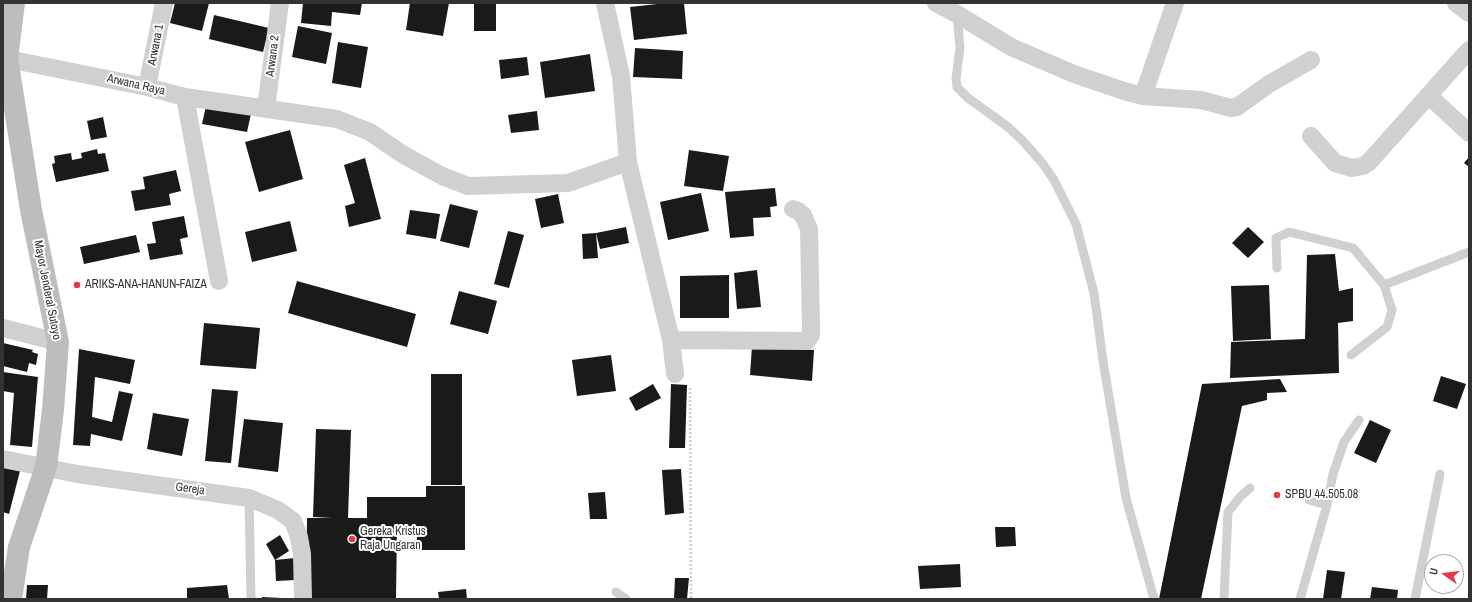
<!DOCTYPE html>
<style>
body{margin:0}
#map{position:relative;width:1472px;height:602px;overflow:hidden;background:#fff;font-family:"Archivo Narrow",sans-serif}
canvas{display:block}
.frame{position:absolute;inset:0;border:4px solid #333;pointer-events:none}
.north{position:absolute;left:1424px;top:554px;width:40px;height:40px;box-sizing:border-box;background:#fff;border:1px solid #adadad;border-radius:50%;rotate:284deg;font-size:11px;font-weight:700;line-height:16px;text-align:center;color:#333}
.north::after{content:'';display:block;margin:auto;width:14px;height:18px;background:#e63946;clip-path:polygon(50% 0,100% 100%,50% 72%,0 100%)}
</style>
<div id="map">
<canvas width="1472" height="602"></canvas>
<div class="frame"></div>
<div class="north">U</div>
</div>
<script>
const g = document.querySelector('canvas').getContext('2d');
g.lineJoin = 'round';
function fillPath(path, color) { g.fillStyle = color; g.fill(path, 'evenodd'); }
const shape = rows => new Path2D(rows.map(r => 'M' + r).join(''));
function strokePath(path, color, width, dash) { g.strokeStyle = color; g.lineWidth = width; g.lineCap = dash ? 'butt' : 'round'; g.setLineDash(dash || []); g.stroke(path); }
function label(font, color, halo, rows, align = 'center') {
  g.font = font + ' "Archivo Narrow",sans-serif'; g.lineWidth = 4; g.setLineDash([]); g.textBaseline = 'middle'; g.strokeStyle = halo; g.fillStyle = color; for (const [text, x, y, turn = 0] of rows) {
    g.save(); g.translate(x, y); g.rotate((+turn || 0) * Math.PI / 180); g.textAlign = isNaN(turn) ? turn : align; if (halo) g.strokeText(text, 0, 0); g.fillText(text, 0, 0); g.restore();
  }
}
fillPath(shape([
 [175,3,209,3,202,31,170,23],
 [303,3,362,3,360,15,332,12,331,26,301,23],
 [410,3,449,3,443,36,406,30],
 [474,3,496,3,496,31,474,31],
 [666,3,684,3,687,34,634,40,630,7],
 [214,15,269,28,263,52,209,39],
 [298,26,332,33,326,64,292,57],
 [338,42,368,47,361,88,332,83],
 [635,48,683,51,682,79,633,77],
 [590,54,595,91,545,98,540,62],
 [527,57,529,75,501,79,499,60],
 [206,106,251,114,247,132,202,124],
 [537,111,539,130,511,133,508,115],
 [103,117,107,137,91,140,87,121],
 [290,130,303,179,259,192,245,142],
 [97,149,98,154,105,153,109,171,56,182,52,164,55,163,54,156,71,153,72,160,82,158,81,153],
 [689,150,729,156,723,191,684,186],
 [1469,157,1469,167,1464,163],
 [365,158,381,219,349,227,345,206,355,203,344,165],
 [176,170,181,191,169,194,171,205,135,211,131,191,145,189,143,177],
 [775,188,777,206,770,207,771,217,753,218,754,236,730,238,725,192],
 [701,193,709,231,668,240,660,202],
 [558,194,564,223,541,228,535,199],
 [450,204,478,211,469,248,440,241],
 [410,210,440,214,436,239,406,234],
 [184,216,188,237,180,239,183,254,150,260,147,244,156,243,152,222],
 [290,221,297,251,252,262,245,232],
 [626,227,629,243,600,249,596,233],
 [1248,227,1264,242,1248,258,1232,243],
 [508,231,524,235,509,288,494,284],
 [596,233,598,258,583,259,582,234],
 [136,235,140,252,84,264,80,247],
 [1335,254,1339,291,1353,288,1353,321,1338,323,1339,373,1230,378,1231,342,1305,339,1307,255],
 [757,270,761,307,737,309,734,273],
 [729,275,729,318,680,318,680,276],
 [297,281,416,314,407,347,288,313],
 [1269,285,1271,339,1233,341,1231,286],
 [459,291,497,301,488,334,450,324],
 [204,323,260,328,256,369,200,365],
 [3,343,33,350,32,352,38,354,36,365,29,363,27,372,3,366],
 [752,346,814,350,812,381,750,375],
 [79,349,135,360,130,384,95,377,92,417,112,422,119,391,133,394,122,441,91,434,90,446,73,445],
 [611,355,616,391,577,396,572,360],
 [3,372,38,377,32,447,10,445,14,393,3,391],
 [431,374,462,374,462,485,431,485],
 [1441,376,1466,384,1457,409,1433,401],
 [1280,379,1287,392,1267,393,1267,400,1242,406,1201,599,1159,599,1202,384],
 [653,384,661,398,636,411,629,398],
 [671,384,687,385,685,448,669,448],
 [212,389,238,391,231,463,205,461],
 [153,413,189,419,182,456,147,449],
 [244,419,283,423,278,472,238,467],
 [1370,420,1391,430,1376,463,1354,453],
 [316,429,351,430,348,518,367,518,367,497,426,497,426,486,465,486,465,550,417,550,417,529,397,529,396,599,306,599,307,518,332,518,313,517],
 [5,463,21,467,9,514,3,512,3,472],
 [681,469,684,513,665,515,662,470],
 [605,492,607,519,590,519,588,493],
 [995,527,1015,527,1016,546,996,547],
 [280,535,289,551,275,560,266,544],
 [295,558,296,580,276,581,275,560],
 [960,564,961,587,920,589,918,566],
 [1327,570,1345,572,1341,599,1323,599],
 [675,578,689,578,687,599,674,599],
 [27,585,48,585,47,599,26,599],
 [227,585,229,599,187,599,187,588],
 [1372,587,1398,590,1397,599,1370,599],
 [466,589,467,599,439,599,438,592],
 [262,597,281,598,281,599,262,599]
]), '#1a1a1a');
strokePath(shape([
 [690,388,691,599]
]), '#cdcdcd', 2.5, [2, 2]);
strokePath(shape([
 [957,14,960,47,956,79,957,87,968,98,1008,127,1023,141,1043,164,1054,180,1076,224,1094,293,1103,361,1126,498,1154,599],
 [1277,268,1276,238,1289,232,1353,248,1384,285,1469,252],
 [1351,355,1387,327,1392,310,1384,285],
 [249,498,251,599],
 [1309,500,1327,505],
 [616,592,626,599],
 [1224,599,1228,512,1240,497,1250,488],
 [1300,599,1327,505,1333,474,1344,442,1359,420],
 [1415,599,1440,474]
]), '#d0d0d0', 9);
strokePath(shape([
 [605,3,621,76,628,162,671,340,675,374],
 [936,3,957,14,1011,47,1074,74,1124,91,1143,96,1175,3],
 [1456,3,1469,13],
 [3,58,147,87,185,97,337,119,370,132,402,154,424,166,442,176,468,186,568,183,628,162],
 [147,87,164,3],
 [1143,96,1201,100,1231,108,1237,107,1269,84,1311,60],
 [1429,96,1469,133],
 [185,97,219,281],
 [266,108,280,3],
 [1311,136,1335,163,1352,168,1363,166,1369,162,1469,50],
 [3,328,58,342],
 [671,340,807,341,811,335,811,327,809,229,803,215,798,211,793,209],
 [3,459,77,474,249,498,278,510,293,521,299,537,302,554,303,599]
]), '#d0d0d0', 18);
strokePath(shape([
 [11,599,19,547,46,467,53,410,58,342,31,210,7,58,14,3]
]), '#bdbdbd', 22);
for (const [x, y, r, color] of [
 [77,285,4,"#e63946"],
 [1277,495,4,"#e63946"],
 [352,539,4,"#e63946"]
]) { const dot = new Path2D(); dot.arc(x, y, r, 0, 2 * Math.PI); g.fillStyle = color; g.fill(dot); strokePath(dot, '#fff', 1.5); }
label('12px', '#333', '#fff', [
 ["Arwana 1",156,45,-79],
 ["Arwana 2",273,56,-83],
 ["Arwana Raya",136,85,13],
 ["Mayor Jenderal Sutoyo",47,290,79],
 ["Gereja",190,489,8]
]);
label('12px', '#333', '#fff', [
 ["ARIKS-ANA-HANUN-FAIZA",85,285],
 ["SPBU 44.505.08",1285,495],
 ["Gereka Kristus",360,532],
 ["Raja Ungaran",360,546]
], 'left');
</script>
